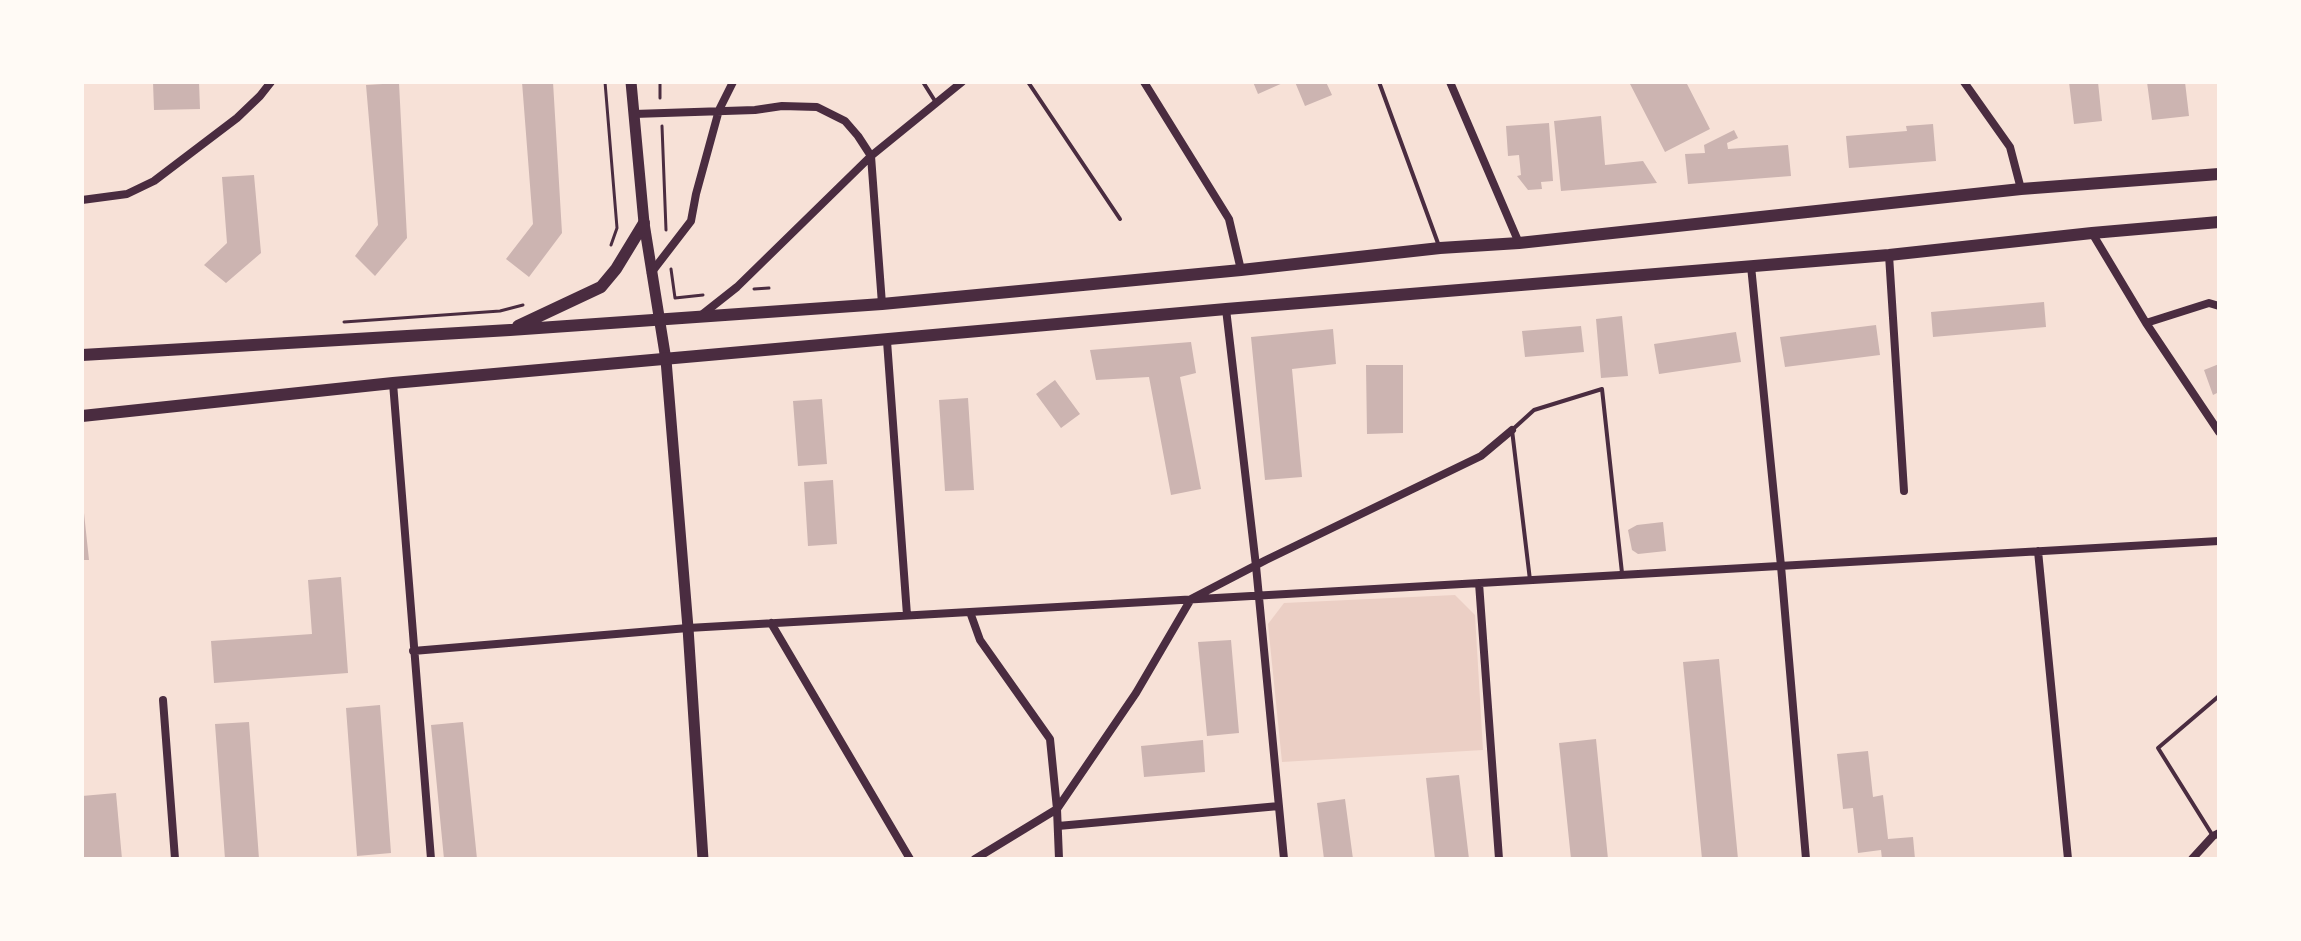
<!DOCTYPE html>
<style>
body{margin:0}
#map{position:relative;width:2301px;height:941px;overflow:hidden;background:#f7e1d7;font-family:Mulish,sans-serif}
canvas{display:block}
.frame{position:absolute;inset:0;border:84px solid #fffaf5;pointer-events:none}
</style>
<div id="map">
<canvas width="2301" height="941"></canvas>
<div class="frame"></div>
</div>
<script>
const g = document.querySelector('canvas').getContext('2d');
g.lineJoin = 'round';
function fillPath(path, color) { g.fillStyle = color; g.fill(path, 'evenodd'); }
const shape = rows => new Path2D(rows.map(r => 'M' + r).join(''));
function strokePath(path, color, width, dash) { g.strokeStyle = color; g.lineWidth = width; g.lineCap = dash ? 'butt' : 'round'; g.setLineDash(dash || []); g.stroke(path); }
fillPath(shape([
 [1455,595,1475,615,1483,750,1282,762,1268,624,1284,603]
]), '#ebcfc5');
fillPath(shape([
 [153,82,199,82,200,109,154,110],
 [522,82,553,82,562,233,529,277,506,259,533,224],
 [1253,82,1285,82,1258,94],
 [1295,82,1326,82,1332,95,1305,106],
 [1629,82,1686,82,1710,129,1665,152],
 [2069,82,2098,82,2102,121,2074,124],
 [2147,82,2185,82,2189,116,2152,120],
 [399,83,407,238,375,276,355,256,378,225,366,85],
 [1601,116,1605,165,1643,161,1657,183,1561,191,1554,121],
 [1549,123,1553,181,1541,182,1542,189,1528,190,1517,176,1521,175,1519,155,1508,156,1506,126],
 [1933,124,1936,161,1849,168,1846,136,1907,131,1906,126],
 [1734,130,1738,138,1727,143,1728,149,1788,145,1791,176,1688,184,1685,154,1705,153,1704,145],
 [254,175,261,253,226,283,204,265,227,243,222,177],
 [2044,302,2046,327,1933,337,1931,312],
 [1622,316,1628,376,1601,378,1596,319],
 [1876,325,1880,355,1785,367,1780,337],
 [1581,326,1584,352,1525,357,1522,331],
 [1333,329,1336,364,1292,369,1302,477,1265,480,1251,337],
 [1736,332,1741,362,1659,374,1654,344],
 [1191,342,1196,373,1180,377,1201,489,1171,495,1149,377,1096,380,1090,350],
 [2219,364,2219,392,2213,395,2204,370],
 [1366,365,1403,365,1403,433,1367,434],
 [1055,380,1080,414,1061,428,1036,394],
 [968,398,974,490,945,491,939,400],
 [822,399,827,464,798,466,793,401],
 [833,480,837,544,808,546,804,482],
 [82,513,84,513,89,560,82,560],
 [1663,522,1666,551,1638,554,1632,550,1628,530,1637,525],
 [341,577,348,673,214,683,211,641,312,634,308,580],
 [1231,640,1239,733,1207,736,1198,642],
 [1719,659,1738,859,1702,859,1683,662],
 [380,705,391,853,357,856,346,708],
 [249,722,259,859,225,859,215,724],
 [463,722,477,859,444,859,431,725],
 [1596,739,1608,859,1571,859,1559,743],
 [1203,740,1205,772,1144,777,1141,746],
 [1868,751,1873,797,1883,795,1888,839,1913,837,1915,859,1882,859,1881,850,1858,853,1853,808,1843,809,1837,754],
 [1459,775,1469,859,1435,859,1426,778],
 [116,793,122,859,82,859,82,796],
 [1345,799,1353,859,1324,859,1317,803]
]), '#ccb4b1');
strokePath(shape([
 [605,82,617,228,611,245],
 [660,82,660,98],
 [662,126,666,230],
 [671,269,675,298,703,295],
 [754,289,769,288],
 [344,322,500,311,523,305]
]), '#4a2c40', 3);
strokePath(shape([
 [923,82,935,101],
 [1028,82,1120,219],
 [1379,82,1439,246],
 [1530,580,1512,430,1534,410,1602,389,1622,573],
 [2213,836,2158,748,2219,696]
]), '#4a2c40', 4);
strokePath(shape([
 [1144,82,1229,219,1241,270],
 [1450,82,1519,243],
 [1964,82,2010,147,2021,189],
 [634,114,755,110,782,106,817,107,845,121,858,136,871,156,882,304],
 [82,200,127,194,154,181,237,118,260,96,271,82],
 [2092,233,2146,323,2219,432],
 [1889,255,1904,491],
 [1751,266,1781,566,1806,859],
 [651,273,691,221,696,194,719,110,733,82],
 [1226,309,1256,566,1284,859],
 [699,317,737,287,871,156,962,82],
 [2146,323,2209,303,2219,306],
 [887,341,907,615],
 [393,383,431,859],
 [2038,551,2068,859],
 [1479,583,1499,859],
 [970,612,980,640,1050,739,1057,809,1059,859],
 [771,623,910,859],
 [413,651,688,628,2219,541],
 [163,700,175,859],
 [1058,826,1279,806],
 [975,859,1057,809,1136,693,1191,599,1266,560,1481,456,1512,430],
 [2192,859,2213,836,2219,833]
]), '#4a2c40', 8);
strokePath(shape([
 [631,82,644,223,666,360,688,628,703,859]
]), '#4a2c40', 11);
strokePath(shape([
 [518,326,601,287,616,269,644,223],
 [82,355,510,330,882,304,1241,270,1440,248,1519,243,2021,189,2219,174],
 [82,416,393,383,1226,309,1889,255,2092,233,2219,222]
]), '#4a2c40', 12);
</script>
